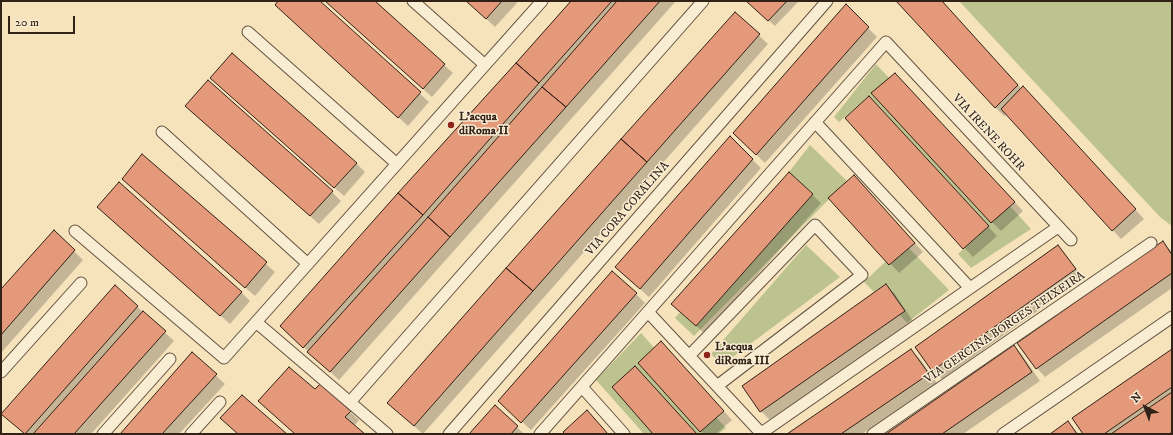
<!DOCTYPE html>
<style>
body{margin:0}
#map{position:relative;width:1173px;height:435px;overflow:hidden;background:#f6e3bc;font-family:"IM FELL DW Pica",serif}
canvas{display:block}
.frame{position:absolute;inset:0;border:2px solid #322117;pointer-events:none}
.north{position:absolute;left:1125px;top:387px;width:40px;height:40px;-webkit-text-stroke:3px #f9edd3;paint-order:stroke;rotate:318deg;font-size:11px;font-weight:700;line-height:16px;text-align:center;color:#322117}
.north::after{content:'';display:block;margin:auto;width:14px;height:18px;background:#322117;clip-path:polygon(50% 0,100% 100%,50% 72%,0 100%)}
.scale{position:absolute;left:8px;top:16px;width:67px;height:18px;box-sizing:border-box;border:2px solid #322117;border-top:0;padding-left:5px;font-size:12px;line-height:14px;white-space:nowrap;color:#322117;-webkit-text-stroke:3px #f9edd3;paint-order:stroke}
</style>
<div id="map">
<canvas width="1173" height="435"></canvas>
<div class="frame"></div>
<div class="north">N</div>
<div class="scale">20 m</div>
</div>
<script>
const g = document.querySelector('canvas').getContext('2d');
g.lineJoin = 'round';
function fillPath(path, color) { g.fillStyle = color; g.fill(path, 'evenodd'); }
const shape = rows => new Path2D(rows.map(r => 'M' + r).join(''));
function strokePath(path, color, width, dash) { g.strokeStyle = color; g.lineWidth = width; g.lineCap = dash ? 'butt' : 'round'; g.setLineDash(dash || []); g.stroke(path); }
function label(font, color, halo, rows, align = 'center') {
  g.font = font + ' "IM FELL DW Pica",serif'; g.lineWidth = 3; g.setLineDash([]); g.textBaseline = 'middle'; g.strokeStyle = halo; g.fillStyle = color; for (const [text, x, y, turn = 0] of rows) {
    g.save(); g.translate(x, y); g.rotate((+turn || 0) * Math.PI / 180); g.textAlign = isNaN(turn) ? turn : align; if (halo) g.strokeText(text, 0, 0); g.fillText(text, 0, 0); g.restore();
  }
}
fillPath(shape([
 [959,1,1172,1,1172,226,1160,217],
 [876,64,1010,206,1031,229,971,268,958,254,989,226,869,96,839,122,834,117],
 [810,145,847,181,694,336,675,318,680,312,696,326,813,194,789,172],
 [806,245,840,277,722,365,711,354],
 [909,248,949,290,907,323,900,315,905,311,886,284,874,292,864,282,886,261,889,265],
 [641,333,716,417,726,428,718,434,644,434,596,380]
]), '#bdc38f');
fillPath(shape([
 [280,1,318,1,429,102,408,126,285,14],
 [326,1,373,1,453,73,432,97],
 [467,1,515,1,517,3,495,27],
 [571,1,676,1,339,380,281,326],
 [747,1,799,1,775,26],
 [898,1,941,1,1022,89,1032,97,1144,219,1121,239,1007,114,1004,116,996,108],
 [846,6,877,37,765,163,743,142],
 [735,13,768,44,423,434,388,403],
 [895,74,1023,211,1001,231,992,222],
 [220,86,356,163,365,172,344,196],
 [877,106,997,236,973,257,846,118],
 [195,115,332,192,341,201,319,224],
 [730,138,761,168,649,297,625,276],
 [143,155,275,272,255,296,132,188],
 [789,174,821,203,705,334,681,312],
 [863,185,923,252,899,273,830,198],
 [107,216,241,292,250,301,230,324],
 [54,232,83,260,1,353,1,290],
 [1163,242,1172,252,1172,288,1045,377,1037,368],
 [1057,246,1084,278,942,379,933,370,916,347],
 [886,285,895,294,913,321,770,420,761,411],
 [115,286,174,341,91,434,25,434,2,414],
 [636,294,645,303,531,430,508,409],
 [661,342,732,420,716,434,704,434,701,431],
 [1014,346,1022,355,1040,381,963,434,888,434],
 [911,350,920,359,937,383,862,434,789,434],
 [1172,351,1172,434,1085,434],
 [192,354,225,384,179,434,121,434],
 [315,391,350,412,359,420,354,426,364,434,295,434],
 [495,406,517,427,524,434,470,434],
 [1068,423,1079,434,1052,434]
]), '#0003');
const building = shape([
 [278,1,320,1,421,92,398,118,275,5,278,1],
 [325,1,375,1,445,64,423,89,325,1],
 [466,1,502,1,486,19,466,1],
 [571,1,612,1,539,83,516,63,571,1],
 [617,1,660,1,566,107,542,87,617,1],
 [746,1,787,1,768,21,746,1],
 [896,1,942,1,1018,85,995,108,896,1],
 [846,4,869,27,756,155,733,133,846,4],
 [735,12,760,34,647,162,621,139,735,12],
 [232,53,357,163,334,188,210,78,232,53],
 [516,63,539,83,423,215,398,193,516,63],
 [895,73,1015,202,991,223,871,93,895,73],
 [208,80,333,191,310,216,185,106,208,80],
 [1023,86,1136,209,1112,231,1001,109,1023,86],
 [542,87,566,107,450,237,428,217,542,87],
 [869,96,989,226,963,249,845,118,869,96],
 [730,136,753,159,640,289,615,267,730,136],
 [621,139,647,162,533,291,506,268,621,139],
 [142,154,267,262,245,288,122,179,142,154],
 [789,172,813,194,696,326,671,304,789,172],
 [854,175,915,243,889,265,828,198,854,175],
 [119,182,242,292,220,316,97,207,119,182],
 [398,193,423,215,303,348,280,326,398,193],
 [428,217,450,237,330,372,307,352,428,217],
 [54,230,75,250,1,335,1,289,54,230],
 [1163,241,1172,255,1172,273,1036,369,1017,343,1163,241],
 [1058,245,1076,269,932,371,915,347,1058,245],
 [506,268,533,291,414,426,387,403,506,268],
 [612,271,637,293,521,423,498,401,612,271],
 [886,284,905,311,760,412,742,386,886,284],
 [115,285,138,306,25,434,1,414,115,285],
 [143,311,166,331,74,434,33,434,143,311],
 [661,341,724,411,700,432,638,363,661,341],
 [1014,345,1032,372,942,434,886,434,1014,345],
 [911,349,929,374,841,434,787,434,911,349],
 [1172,349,1172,387,1104,434,1083,434,1072,418,1172,349],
 [192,352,217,374,162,434,120,434,192,352],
 [635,366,697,434,653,434,612,387,635,366],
 [289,367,315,389,320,384,351,411,345,417,365,434,295,434,258,401,289,367],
 [1172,392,1172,432,1169,434,1111,434,1172,392],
 [242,395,287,434,238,434,220,418,242,395],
 [495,405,518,426,511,434,469,434,495,405],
 [587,410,608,434,565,434,563,432,587,410],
 [1068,421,1077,434,1050,434,1068,421]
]);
fillPath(building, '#e3997a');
strokePath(building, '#322117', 1);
const service = shape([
 [413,1,485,65],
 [248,32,397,164],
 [815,122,970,288],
 [162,132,308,264],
 [75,231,224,358,542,1],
 [648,312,761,433],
 [256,322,387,434],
 [689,356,815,225,862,275,717,386],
 [1,372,81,283],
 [582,387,624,434],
 [350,402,703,1],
 [103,434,170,359],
 [191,434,220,402],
 [449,434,827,1],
 [540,434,886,42,1071,240],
 [760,434,1058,227],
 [873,434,1151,243],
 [1003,434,1172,317]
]);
strokePath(service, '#635240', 13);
strokePath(service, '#f9edd3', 11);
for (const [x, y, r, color] of [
 [451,125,4,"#8f2418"],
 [707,355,4,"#8f2418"]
]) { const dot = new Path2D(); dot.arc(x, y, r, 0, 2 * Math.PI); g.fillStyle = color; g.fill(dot); strokePath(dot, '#f9edd3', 1.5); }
label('bold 12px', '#322117', '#f9edd3', [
 ["L'acqua",459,118],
 ["diRoma II",459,132],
 ["L'acqua",715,348],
 ["diRoma III",715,362]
], 'left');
label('12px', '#322117', '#f9edd3', [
 ["VIA IRENE ROHR",988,133,47],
 ["VIA CORA CORALINA",628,209,-49],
 ["VIA GERCINA BORGES TEIXEIRA",1005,328,-34]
]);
</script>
